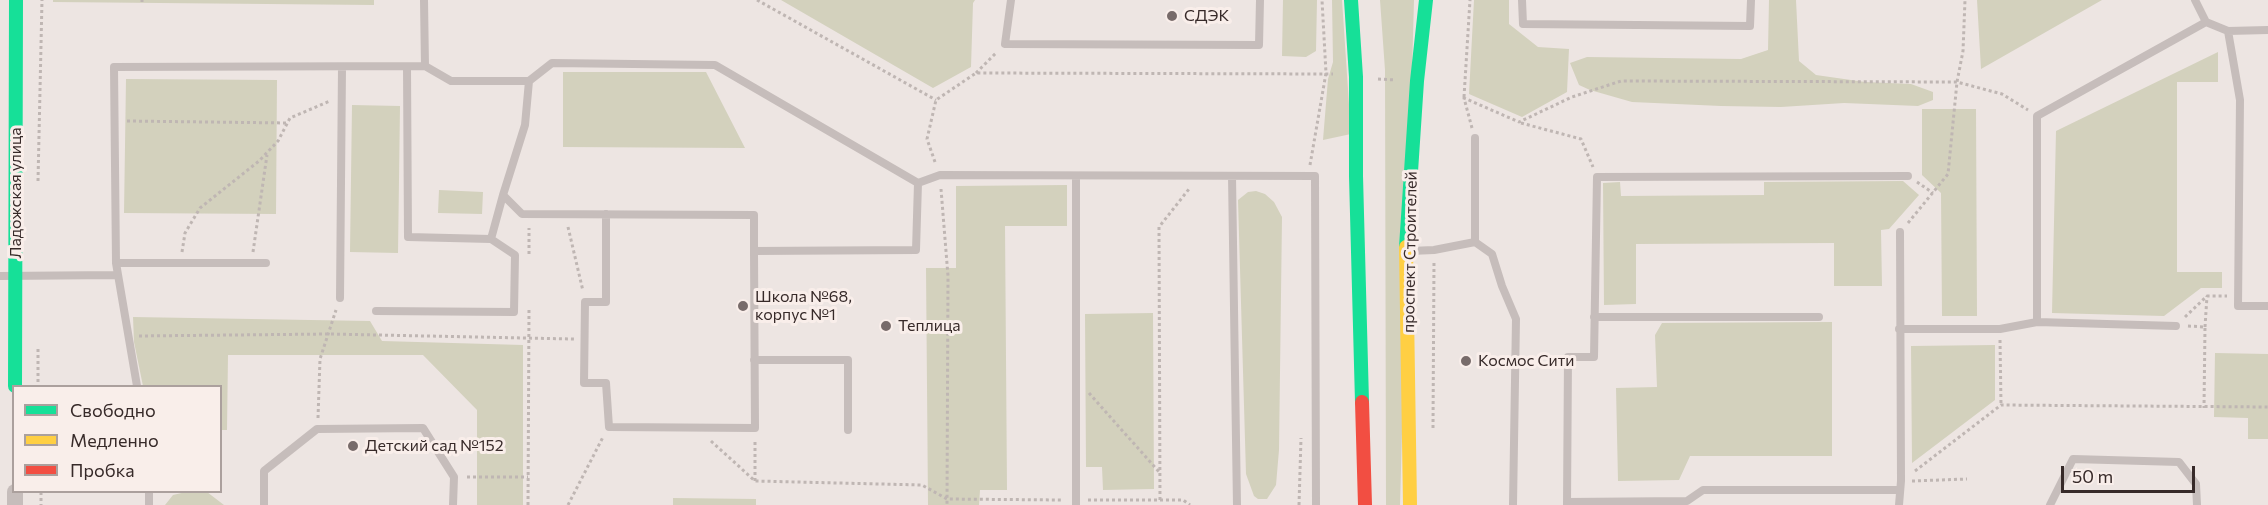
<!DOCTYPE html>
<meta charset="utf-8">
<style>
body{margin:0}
#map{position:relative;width:2268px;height:505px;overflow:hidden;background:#ede5e2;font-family:Commissioner,sans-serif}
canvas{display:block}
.legend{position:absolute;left:12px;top:385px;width:210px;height:108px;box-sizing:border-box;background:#f9eeea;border:2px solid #aba09d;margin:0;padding:8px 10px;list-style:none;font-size:18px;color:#372a29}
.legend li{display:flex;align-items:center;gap:12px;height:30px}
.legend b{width:30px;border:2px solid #aba09d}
.scale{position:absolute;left:2061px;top:466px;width:134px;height:27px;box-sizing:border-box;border:3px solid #372a29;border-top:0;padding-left:8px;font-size:18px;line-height:21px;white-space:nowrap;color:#372a29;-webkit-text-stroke:4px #f9eeea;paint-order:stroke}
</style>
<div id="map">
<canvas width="2268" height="505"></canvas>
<ul class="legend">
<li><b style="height:8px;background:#16e098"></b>Свободно</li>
<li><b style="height:8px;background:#ffcf43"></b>Медленно</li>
<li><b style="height:8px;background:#f24e42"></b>Пробка</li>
</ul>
<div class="scale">50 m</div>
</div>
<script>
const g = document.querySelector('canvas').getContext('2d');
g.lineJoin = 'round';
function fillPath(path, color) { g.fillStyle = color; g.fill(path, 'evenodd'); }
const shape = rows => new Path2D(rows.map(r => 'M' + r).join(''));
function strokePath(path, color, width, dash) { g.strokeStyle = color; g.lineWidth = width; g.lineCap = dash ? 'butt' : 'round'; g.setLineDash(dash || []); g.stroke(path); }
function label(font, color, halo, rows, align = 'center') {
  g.font = font + ' Commissioner,sans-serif'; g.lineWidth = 6; g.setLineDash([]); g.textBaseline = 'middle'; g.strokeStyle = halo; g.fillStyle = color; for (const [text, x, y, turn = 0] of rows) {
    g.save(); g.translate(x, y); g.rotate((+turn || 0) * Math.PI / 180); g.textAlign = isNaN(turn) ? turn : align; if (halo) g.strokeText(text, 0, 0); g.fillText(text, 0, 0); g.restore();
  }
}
fillPath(shape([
 [53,0,374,0,374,5,53,2],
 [781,0,975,0,973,3,971,67,933,88],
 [1283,0,1317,0,1316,51,1306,57,1282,56],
 [1332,0,1342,0,1351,134,1323,140,1328,79,1333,62],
 [1380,0,1414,0,1400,505,1386,505,1385,70],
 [1474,0,1509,0,1509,24,1538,47,1569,49,1567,92,1522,117,1469,94],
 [1769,0,1796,0,1799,61,1816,75,1865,82,1911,84,1933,92,1933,100,1918,106,1844,103,1781,107,1721,106,1632,102,1590,90,1579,85,1570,63,1587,57,1741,59,1768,50],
 [1977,0,2102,0,1981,69],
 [2218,52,2218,82,2177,82,2177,272,2222,272,2222,288,2201,288,2164,316,2052,313,2056,131],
 [563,72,706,72,745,148,563,147],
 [126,79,277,80,276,214,124,213],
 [352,105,400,106,398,253,350,252],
 [1922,109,1976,109,1977,316,1942,316,1941,193,1922,175],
 [1903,181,1919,195,1889,229,1881,230,1882,286,1834,286,1834,243,1636,244,1636,304,1604,305,1603,183,1620,182,1621,196,1764,195,1764,182],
 [1067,185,1067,226,1005,226,1007,490,980,490,979,505,928,505,926,268,956,268,956,186],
 [439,190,483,192,482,214,438,213],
 [1256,191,1265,194,1274,202,1282,217,1279,450,1276,485,1267,499,1258,499,1254,496,1246,474,1238,200,1248,192],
 [1153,313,1154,489,1103,490,1102,467,1086,467,1085,314],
 [133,317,370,321,382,341,523,345,523,505,477,505,477,410,423,355,228,355,227,430,221,430,220,386,143,386,134,342],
 [1832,322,1832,456,1690,456,1679,480,1618,481,1616,388,1657,387,1655,335,1662,323],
 [1995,345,1995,400,1912,463,1911,346],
 [2215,353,2268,354,2268,439,2248,439,2248,418,2214,417],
 [186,492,207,492,224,505,165,505,173,495],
 [673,498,756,499,756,505,673,505]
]), '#d3d1bd');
strokePath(shape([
 [757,0,936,100],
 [142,2,142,0],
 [976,73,997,52],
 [1378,79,1396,80],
 [1464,97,1470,0],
 [127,121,287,123],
 [1521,123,1581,139,1593,167],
 [1472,128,1464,98,1519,122,1572,97,1621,81,1957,82,2002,94,2028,110],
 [935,162,927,139,936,100,976,73,1333,74],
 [1310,165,1326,73,1322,0],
 [38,181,42,0],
 [1917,182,1933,193],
 [941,189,948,276,947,505],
 [1908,223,1948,174,1957,82,1963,51,1965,0],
 [568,227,583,291],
 [182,252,185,233,200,208,259,161,278,141,290,118,330,101],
 [253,252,267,155],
 [529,254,529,228],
 [2185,317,2207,296,2227,296],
 [2188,326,2205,327,2204,408],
 [2205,327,2207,296],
 [139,336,329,334,574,339],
 [2000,340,2001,405],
 [38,349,38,386],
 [1089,393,1160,473],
 [318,418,320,359,336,310],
 [1433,428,1434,261],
 [711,441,755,481,922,485,947,499,1063,500],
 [1915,471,2001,405,2268,407],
 [467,477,528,477],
 [755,481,755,441],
 [1912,481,1967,479],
 [41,492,41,505],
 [1088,500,1183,500,1190,505],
 [1160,500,1159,227,1189,189],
 [528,505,529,309],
 [568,505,603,437],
 [1299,505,1301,438]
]), '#bfb6b3', 3, [3, 3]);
strokePath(shape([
 [1011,0,1005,44,1259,45,1260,0],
 [1522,0,1523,24,1750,26,1751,0],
 [2195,0,2206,22,2228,31,2268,30],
 [2228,31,2240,100,2238,306,2268,306],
 [425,66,451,81,529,81,552,63,715,65,918,183],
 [407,67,408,237,491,239,503,195],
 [529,81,525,125,503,195,522,214,754,215,754,251,916,250,918,183,940,175,1315,176,1316,505],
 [1232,176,1237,505],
 [606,214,606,302,585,302,584,383,606,383,609,427,755,428,754,251],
 [1475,242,1492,254,1502,286,1516,319,1513,505],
 [1410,251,1434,250,1475,242,1475,138],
 [116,263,266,263],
 [0,276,117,275],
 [340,298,342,67],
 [376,311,514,312,515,255,491,239],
 [1594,317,1819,317],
 [2037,322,2176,326],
 [1899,329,2000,329,2037,322,2037,116,2206,22],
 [754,360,848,360,848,430],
 [137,386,116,263,114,67,425,66,424,0],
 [149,492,149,505],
 [1567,502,1687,501,1703,490,1899,490],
 [264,505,264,471,317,429,423,428,454,477,453,505],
 [1076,505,1076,177],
 [1567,505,1568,357,1594,357,1597,177,1908,176],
 [1899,505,1901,481,1900,232],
 [2050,505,2073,459,2179,462,2196,484,2197,505]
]), '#c6bdbb', 8);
strokePath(shape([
 [15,492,15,505]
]), '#c6bdbb', 16);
strokePath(shape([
 [1351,0,1356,77,1356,176,1362,402],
 [1406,247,1417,81,1426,0],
 [15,386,16,0]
]), '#16e098', 14);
strokePath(shape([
 [1406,247,1410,505]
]), '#ffcf43', 14);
strokePath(shape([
 [1362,402,1365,505]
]), '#f24e42', 14);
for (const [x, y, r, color] of [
 [1172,16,6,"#776b6a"],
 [743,306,6,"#776b6a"],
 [886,326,6,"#776b6a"],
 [1466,361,6,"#776b6a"],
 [353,446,6,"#776b6a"]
]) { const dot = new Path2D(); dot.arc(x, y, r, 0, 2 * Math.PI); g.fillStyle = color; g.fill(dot); strokePath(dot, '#f9eeea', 2); }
label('16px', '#372a29', '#f9eeea', [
 ["СДЭК",1184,16],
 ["Школа №68,",755,297],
 ["корпус №1",755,315],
 ["Теплица",898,326],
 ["Космос Сити",1478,361],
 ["Детский сад №152",365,446]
], 'left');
label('16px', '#372a29', '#f9eeea', [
 ["Ладожская улица",16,193,-90],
 ["проспект Строителей",1410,252,-89]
]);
</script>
